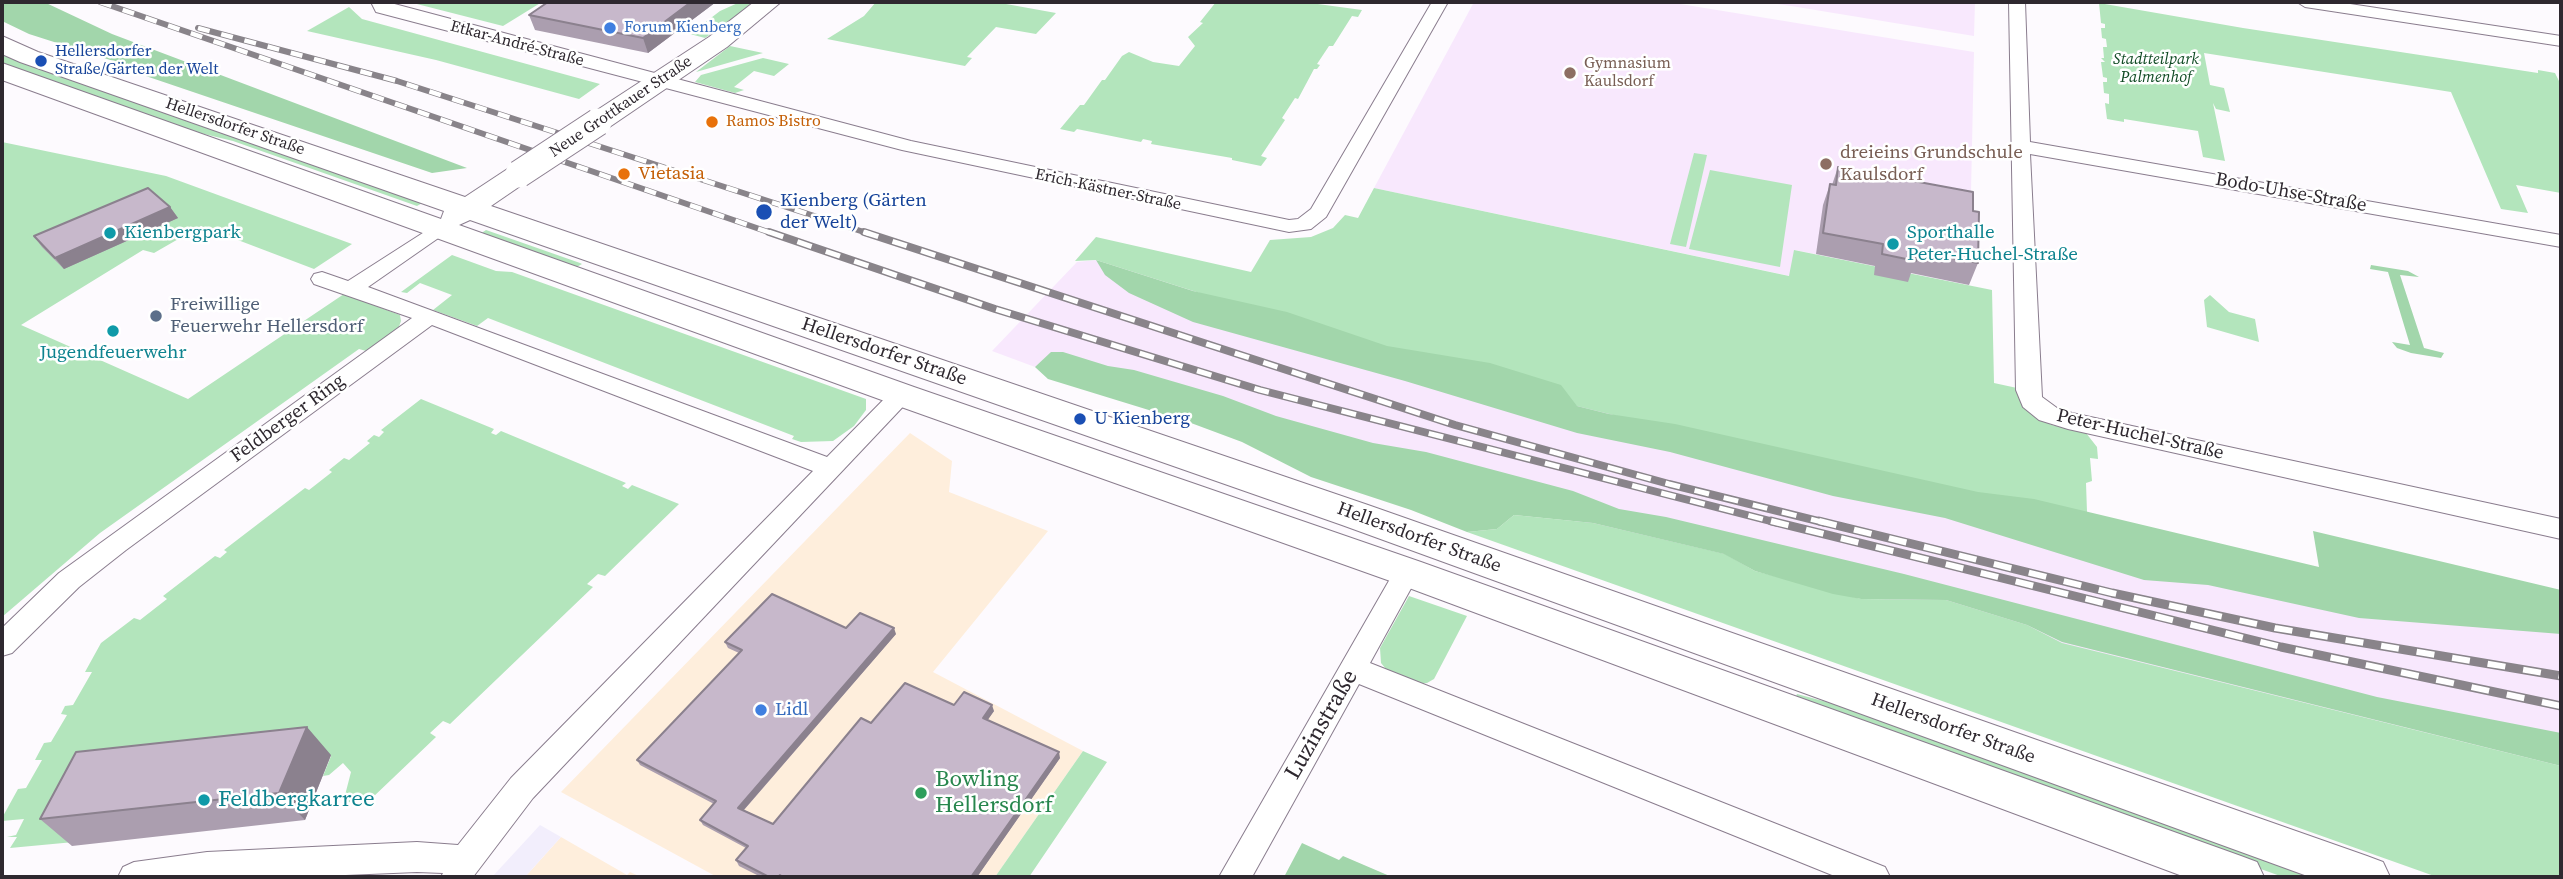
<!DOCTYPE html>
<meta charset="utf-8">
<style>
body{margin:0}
#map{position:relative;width:2563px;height:879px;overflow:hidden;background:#fdfafe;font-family:"Source Serif 4",serif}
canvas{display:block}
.frame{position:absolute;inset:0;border:4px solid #2e282f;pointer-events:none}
</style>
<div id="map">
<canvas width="2563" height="879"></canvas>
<div class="frame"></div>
</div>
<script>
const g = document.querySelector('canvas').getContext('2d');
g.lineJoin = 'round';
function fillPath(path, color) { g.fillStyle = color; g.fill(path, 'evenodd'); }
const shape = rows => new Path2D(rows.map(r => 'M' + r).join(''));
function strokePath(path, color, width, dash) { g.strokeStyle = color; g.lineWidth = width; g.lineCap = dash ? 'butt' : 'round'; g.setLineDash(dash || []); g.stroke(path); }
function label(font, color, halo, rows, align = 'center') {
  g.font = font + ' "Source Serif 4",serif'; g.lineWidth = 5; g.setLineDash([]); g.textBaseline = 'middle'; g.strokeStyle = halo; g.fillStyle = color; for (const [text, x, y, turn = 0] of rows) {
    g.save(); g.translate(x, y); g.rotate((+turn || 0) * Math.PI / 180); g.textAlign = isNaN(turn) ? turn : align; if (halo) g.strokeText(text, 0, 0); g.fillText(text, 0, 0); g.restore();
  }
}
fillPath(shape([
 [910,433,952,461,949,492,1048,531,933,672,1083,751,995,877,717,877,561,792],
 [561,837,627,875,630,872,641,877,525,877]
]), '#feeedc');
fillPath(shape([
 [540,825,561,837,525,877,492,877]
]), '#f2eefc');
fillPath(shape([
 [1474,2,1668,2,1974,52,1969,285,1795,250,1790,276,1374,188],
 [1764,2,1975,2,1974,36,1791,6],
 [1096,260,1344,339,2084,532,2561,611,2561,766,1693,553,1043,374,1035,367,992,351,1077,262]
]), '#f8e8fd');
fillPath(shape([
 [409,2,542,2,503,26],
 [740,2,758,2,705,38,690,34,720,11],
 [876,2,995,2,1056,13,1036,34,996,27,967,57,972,58,965,66,827,39,864,16],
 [1216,2,1303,2,1362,10,1358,17,1352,16,1333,46,1329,46,1317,64,1320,65,1317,69,1314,69,1298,99,1295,98,1282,118,1285,120,1261,156,1267,158,1261,166,1232,160,1232,158,1151,144,1152,141,1143,139,1141,142,1077,129,1074,132,1060,129,1080,105,1084,105,1102,80,1105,80,1122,56,1129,52,1153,62,1179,66,1195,46,1188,37,1203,23,1200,22],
 [2099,3,2243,28,2538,73,2538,70,2555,73,2561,85,2561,193,2516,185,2528,213,2501,209,2451,92,2204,53,2210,85,2224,88,2230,112,2216,109,2213,103,2225,161,2203,157,2198,131,2124,119,2124,122,2107,119,2105,103,2109,104,2109,94,2104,93,2103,82,2107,82,2107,78,2103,77,2101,62,2105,62,2101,58,2104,58,2103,47,2107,47,2106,39,2102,38,2101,28,2105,28,2105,24,2101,23],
 [349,7,362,19,600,84,579,99,436,60,307,31],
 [730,46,763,53,696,72],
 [2,52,34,66,424,202,417,206,233,141,200,133,56,85,2,65],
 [763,58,789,64,774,76,754,71,734,87,744,90,735,93,695,82,701,75],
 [2,142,166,176,352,244,314,269,201,226,154,253,143,250,21,325,188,399,344,294,400,315,401,321,397,332,370,352,359,349,100,533,2,617],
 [1694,153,1707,155,1686,247,1670,244],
 [1710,170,1792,185,1780,267,1689,249],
 [1374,188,1789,276,1794,250,1992,290,1994,383,2017,388,2023,404,2038,418,2052,425,2086,433,2097,447,2098,459,2090,458,2092,481,2086,483,2087,512,2084,532,1577,406,1344,339,1096,260,1075,261,1096,237,1251,272,1270,240,1311,237,1333,228,1345,215,1358,218],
 [486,230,580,263,582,264,575,268,480,234],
 [452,255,496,271,512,272,866,399,866,410,854,426,833,441,801,442,792,439,794,436,488,318,477,326,433,310,452,295,420,283,407,293,401,292],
 [2210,295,2229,312,2255,319,2259,342,2207,327,2204,300],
 [421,399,494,429,491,433,496,435,501,431,626,483,622,486,628,489,632,485,679,504,605,576,598,574,587,584,593,587,450,724,443,721,430,733,436,737,371,799,343,803,351,772,343,763,329,775,323,776,331,756,74,842,10,848,17,837,7,837,16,835,24,819,2,821,2,818,18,789,26,788,42,760,35,760,44,743,51,742,67,715,61,714,65,706,73,705,92,672,85,672,101,643,134,618,140,620,167,599,163,596,215,556,220,558,227,552,224,550,305,488,309,490,332,472,329,470,344,458,349,460,370,443,367,441,374,435,379,437,384,432,381,430],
 [1514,515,1593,523,1725,554,1755,571,1861,599,1946,600,2027,625,2062,643,2561,766,2561,877,2437,877,1467,532,1497,529],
 [1409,596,1467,616,1434,679,1427,683,1418,684,1390,674,1381,663,1380,648],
 [1797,694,1879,716,2326,877,2283,877,1794,701],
 [1083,751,1107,762,1029,877,995,877]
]), '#b3e5bc');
fillPath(shape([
 [2,2,44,2,112,34,467,168,432,173,134,72,126,65,29,34,2,21],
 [1096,260,1193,291,1287,312,1387,346,1490,363,1561,385,1577,406,1609,414,1675,424,1978,492,2034,499,2319,567,2313,531,2561,590,2561,634,2359,618,2208,585,2144,580,1945,518,1833,496,1670,452,1577,433,1405,381,1193,322,1129,293,1105,275],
 [2371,265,2408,271,2419,277,2400,275,2424,348,2444,353,2441,358,2411,353,2397,348,2392,342,2410,345,2388,272,2370,269],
 [1051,352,1063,352,1108,366,1134,370,1223,396,1276,416,1373,443,1426,452,1573,491,1619,509,1666,517,1904,574,2377,697,2561,733,2561,766,2062,642,2027,625,1946,600,1861,599,1833,594,1755,571,1724,554,1593,523,1514,515,1497,529,1467,532,1411,510,1311,477,1242,442,1191,423,1048,379,1035,367],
 [1302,843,1339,860,1343,856,1392,877,1284,877]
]), '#a2d6ab');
const street = shape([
 [371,2,387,2,911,141,1289,220,1298,219,1311,209,1432,2,1448,2,1326,217,1311,229,1289,232,902,150,376,12,371,2],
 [2009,2,2025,2,2030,142,2561,235,2561,247,2030,154,2042,397,2057,408,2072,413,2561,519,2561,539,2068,429,2039,420,2023,407,2016,390,2009,2],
 [2297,2,2337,2,2561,36,2561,46,2305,7,2297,2],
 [440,222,450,228,447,232,368,287,827,457,894,389,910,389,914,395,533,798,473,877,441,877,443,873,417,872,298,877,118,877,123,867,134,862,207,852,417,842,458,845,511,778,813,471,432,325,126,550,79,587,12,653,2,656,2,628,59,573,412,318,314,284,311,279,314,274,322,272,348,281,440,222],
 [1407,562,1416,565,1420,572,1370,663,1885,867,1890,877,1837,877,1359,684,1252,877,1219,877,1398,565,1407,562]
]);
const secondary = shape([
 [754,2,781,2,727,47,608,128,588,128,584,122,588,116,709,37,754,2],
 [2,36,38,52,465,197,509,168,519,165,529,168,533,174,529,180,491,206,1368,505,2367,856,2383,862,2390,877,2310,877,1342,525,470,220,459,225,914,387,1421,562,2241,856,2257,862,2264,877,2185,877,1393,582,890,403,2,80,2,63,441,219,444,211,20,62,2,54,2,36]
]);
strokePath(street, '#8a7d8e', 2);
strokePath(secondary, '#8a7d8e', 2);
fillPath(street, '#fff');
fillPath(secondary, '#fff');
const railFar2 = shape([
 [100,2,774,234],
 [198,28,397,81,870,234]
]);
const railFar1 = shape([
 [769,232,995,309,1260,390,1778,523],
 [864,232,1455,425,1669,484,1826,523]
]);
const rail = shape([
 [1771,521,2281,647,2561,706],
 [1819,521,2112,593,2275,628,2561,676]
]);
strokePath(railFar2, '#89848a', 6);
strokePath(railFar1, '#89848a', 8);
strokePath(rail, '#89848a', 9);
strokePath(railFar2, '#fff', 4.5, [12]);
strokePath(railFar1, '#fff', 5, [15]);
strokePath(rail, '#fff', 6, [18]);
const secondaryBridge = shape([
 [519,174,598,122]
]);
strokePath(secondaryBridge, '#8a7d8e', 29, []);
strokePath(secondaryBridge, '#fff', 27);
fillPath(shape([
 [548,2,716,2,648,53,535,30,529,15],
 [1838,167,1973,211,1978,263,1969,285,1911,273,1908,282,1874,275,1875,266,1816,254,1823,205,1830,184,1832,185],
 [170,207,178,218,64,269,42,247,34,236],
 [846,628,896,634,744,810,773,824,871,723,954,705,994,711,987,720,1060,758,977,877,761,877,739,866,736,860,746,848,703,825,700,820,714,804,640,765,637,760,739,653,728,648,725,642],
 [331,755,305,820,72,846,40,819]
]), '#ab9eaf');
fillPath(shape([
 [691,2,716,2,648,53,643,38],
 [170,207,178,218,64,269,55,258],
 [894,628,896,634,741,813,738,808],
 [992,705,994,711,985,724,983,718],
 [307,727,331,755,305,820,279,793],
 [1059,752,1060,758,977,877,971,877]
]), '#8b818e');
const building = shape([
 [548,2,691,2,643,38,529,15,548,2],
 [1838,167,1973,192,1973,211,1979,212,1978,263,1916,251,1916,261,1882,254,1883,244,1823,233,1830,184,1836,185,1838,167],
 [148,188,170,207,55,258,34,236,148,188],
 [772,594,846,628,860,613,894,628,738,808,773,824,861,718,871,723,905,683,954,705,964,692,992,705,983,718,1059,752,971,877,811,877,808,876,807,877,783,877,780,875,778,877,769,877,736,860,748,846,700,820,716,801,637,760,742,650,725,642,772,594],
 [307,727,279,793,40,819,76,752,307,727]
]);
fillPath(building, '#c7b8cb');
strokePath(building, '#8b818e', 2);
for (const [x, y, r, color] of [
 [610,28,7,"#3f7fe0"],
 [41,61,7,"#1a4fb4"],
 [1570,73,7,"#8d6e63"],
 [712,122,7,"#e8710a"],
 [1826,164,7,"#8d6e63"],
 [624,174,7,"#e8710a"],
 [764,212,9,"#1a4fb4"],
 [110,233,7,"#0f9aa8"],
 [1893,244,7,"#0f9aa8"],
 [156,316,7,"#5c6f8a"],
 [113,331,7,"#0f9aa8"],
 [1080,419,7,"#1a4fb4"],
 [761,710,7,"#3f7fe0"],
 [921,793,7,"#2e9e5b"],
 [204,800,7,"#0f9aa8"]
]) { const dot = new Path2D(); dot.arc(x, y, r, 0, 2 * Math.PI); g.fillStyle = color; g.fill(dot); strokePath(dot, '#fff', 2.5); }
label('16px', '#366cbe', '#fff', [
 ["Forum Kienberg",624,28]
], 'left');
label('16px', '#2e282f', '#fff', [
 ["Etkar-André-Straße",517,44,15],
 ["Neue Grottkauer Straße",621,107,-34],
 ["Hellersdorfer Straße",235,127,19],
 ["Erich-Kästner-Straße",1108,190,12]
]);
label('16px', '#164399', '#fff', [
 ["Hellersdorfer",55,52],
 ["Straße/Gärten der Welt",55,70]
], 'left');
label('italic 16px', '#0f4a23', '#fff', [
 ["Stadtteilpark",2156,60],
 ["Palmenhof",2156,78]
]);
label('16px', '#785e54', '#fff', [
 ["Gymnasium",1584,64],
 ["Kaulsdorf",1584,82]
], 'left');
label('16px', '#c56008', '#fff', [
 ["Ramos Bistro",726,122]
], 'left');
label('19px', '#785e54', '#fff', [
 ["dreieins Grundschule",1840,153],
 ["Kaulsdorf",1840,175]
], 'left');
label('19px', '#c56008', '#fff', [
 ["Vietasia",638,174]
], 'left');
label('19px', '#2e282f', '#fff', [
 ["Bodo-Uhse-Straße",2291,193,10],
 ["Hellersdorfer Straße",884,352,19],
 ["Feldberger Ring",288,419,-36],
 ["Peter-Huchel-Straße",2140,435,13],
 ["Hellersdorfer Straße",1419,538,20],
 ["Hellersdorfer Straße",1953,729,20]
]);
label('19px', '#164399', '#fff', [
 ["Kienberg (Gärten",780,201],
 ["der Welt)",780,223],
 ["U Kienberg",1094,419]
], 'left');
label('19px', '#0d838f', '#fff', [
 ["Kienbergpark",124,233],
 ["Sporthalle",1907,233],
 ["Peter-Huchel-Straße",1907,255],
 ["Jugendfeuerwehr",113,353,"center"]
], 'left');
label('19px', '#4e5e75', '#fff', [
 ["Freiwillige",170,305],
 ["Feuerwehr Hellersdorf",170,327]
], 'left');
label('19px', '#366cbe', '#fff', [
 ["Lidl",775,710]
], 'left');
label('23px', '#2e282f', '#fff', [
 ["Luzinstraße",1322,725,-60]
]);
label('23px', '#27864d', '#fff', [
 ["Bowling",935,780],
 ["Hellersdorf",935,806]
], 'left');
label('23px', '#0d838f', '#fff', [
 ["Feldbergkarree",218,800]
], 'left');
</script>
